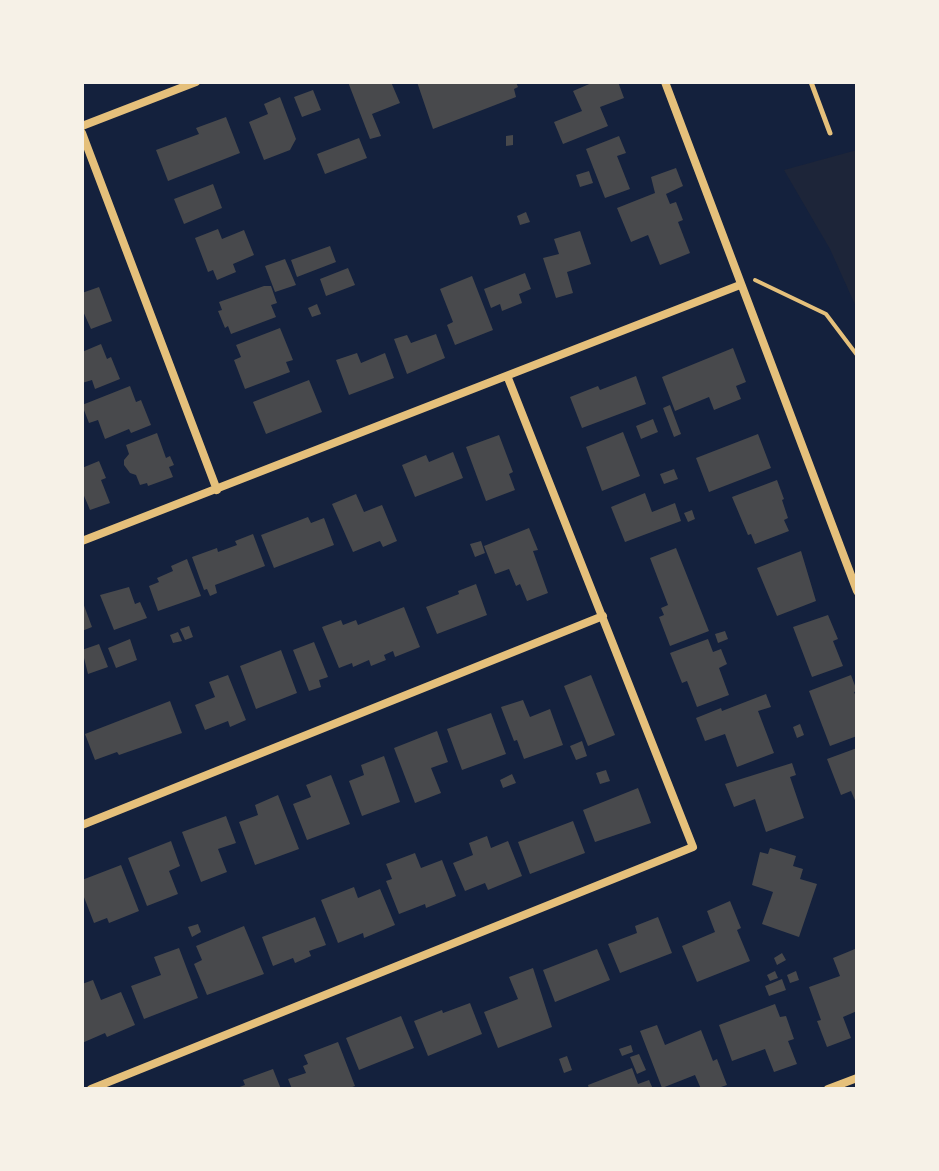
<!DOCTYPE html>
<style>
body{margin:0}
#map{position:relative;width:939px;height:1171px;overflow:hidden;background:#14213d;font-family:"IBM Plex Sans",sans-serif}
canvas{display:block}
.frame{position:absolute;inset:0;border:84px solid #f6f1e7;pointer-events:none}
</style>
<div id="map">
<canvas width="939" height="1171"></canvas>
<div class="frame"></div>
</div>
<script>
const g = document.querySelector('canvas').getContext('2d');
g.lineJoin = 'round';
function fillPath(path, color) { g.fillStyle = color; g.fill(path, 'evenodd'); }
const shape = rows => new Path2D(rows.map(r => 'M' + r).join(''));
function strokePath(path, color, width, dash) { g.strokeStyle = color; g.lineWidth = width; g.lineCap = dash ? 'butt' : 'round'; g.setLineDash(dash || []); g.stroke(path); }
fillPath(shape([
 [857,150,857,309,830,249,784,170]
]), '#1d2539');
fillPath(shape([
 [348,82,391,82,400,103,372,114,381,136,370,139],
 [417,82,516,82,518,87,514,89,516,97,433,129],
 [594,82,618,82,624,98,600,107,608,126,563,144,554,122,582,111,573,91],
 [313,90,321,110,302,117,294,97],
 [280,97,296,139,290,150,264,160,249,122,268,114,264,104],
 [226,117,240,153,168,181,156,150,199,134,196,128],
 [513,135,513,145,506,146,506,136],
 [619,136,626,153,617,156,630,189,605,198,586,149],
 [359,138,367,158,325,174,317,154],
 [676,168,683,186,666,194,670,204,676,202,683,220,678,222,690,253,660,265,648,235,631,242,617,208,655,193,651,177],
 [589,171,593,183,580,187,576,175],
 [213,184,222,208,184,224,174,199],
 [526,212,530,222,520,225,517,216],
 [218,229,222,239,244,230,254,255,233,264,236,272,217,280,213,270,208,272,195,238],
 [580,231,591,264,567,272,573,293,556,298,543,258,559,254,554,239],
 [330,246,336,262,297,277,291,260],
 [285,259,296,285,275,292,265,266],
 [348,268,355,285,326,296,320,279],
 [525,273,531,289,519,294,522,303,502,311,500,304,491,308,484,289],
 [472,276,493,330,455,345,447,325,453,322,440,289],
 [264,286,271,286,277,303,271,305,276,317,231,334,228,326,225,328,218,311,222,310,219,302],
 [99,287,112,321,91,329,82,309,82,293],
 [317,304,321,314,312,317,308,308],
 [280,328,293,360,286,362,290,372,245,389,234,360,241,357,236,345],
 [436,334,445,358,407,374,394,339,407,335,411,343],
 [101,344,107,359,111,357,120,379,95,389,92,380,82,383,82,352],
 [733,348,746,382,736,386,741,399,714,410,709,397,675,411,662,377],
 [357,353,361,363,385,353,394,378,349,395,336,360],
 [636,376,646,404,582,428,570,397,598,386,600,390],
 [309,380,322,412,266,434,253,402],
 [130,386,136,402,141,400,151,425,131,433,129,429,105,439,98,420,89,423,82,405],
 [670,405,681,434,674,437,663,408],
 [653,419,658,432,641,439,636,426],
 [623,432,640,476,602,491,586,447],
 [157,433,166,458,170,456,174,465,169,467,173,477,148,486,147,483,140,485,136,475,130,473,124,465,124,460,129,454,126,445],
 [758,434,771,468,709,492,696,458],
 [499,435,513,472,509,474,515,490,486,501,466,447],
 [453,452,463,478,415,497,402,465,426,455,429,462],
 [99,461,106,478,101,480,110,503,90,510,82,491,82,468],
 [674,469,678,479,664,484,660,474],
 [777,480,784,499,782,500,788,518,784,520,789,531,755,544,751,534,748,535,732,497],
 [645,493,652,512,675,503,681,521,625,542,611,507],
 [356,494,364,512,382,505,397,541,383,547,380,541,353,552,332,504],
 [692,510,695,519,688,522,684,513],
 [308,517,311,523,324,518,334,545,274,568,261,535],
 [529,528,538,550,533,551,548,593,527,601,520,584,516,586,509,569,495,574,484,546],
 [253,534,265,566,215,585,217,593,210,596,207,589,204,590,192,557,217,548,218,552,237,545,235,541],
 [481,541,485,553,475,557,470,544],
 [676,548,709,631,670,646,659,617,664,615,661,608,668,605,650,558],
 [801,551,816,601,777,616,757,568],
 [187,559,201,596,158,611,149,586,159,582,157,578,173,571,171,566],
 [476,584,487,615,437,634,426,607,459,594,458,591],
 [129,587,135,604,140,602,147,618,114,630,100,595],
 [82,600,92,627,82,631],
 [404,607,420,647,395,657,393,651,384,655,386,660,371,666,369,660,353,667,352,663,339,668,322,627,341,620,343,625,356,620,358,625],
 [828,615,838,639,833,641,843,666,812,677,793,627],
 [189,626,193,637,185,640,180,629],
 [725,631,728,639,718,643,715,634],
 [178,632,182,641,173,643,170,635],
 [130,639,137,660,116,668,108,648],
 [708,639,713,652,721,649,727,664,719,668,729,695,697,707,687,681,682,683,670,653],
 [314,642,328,677,319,680,321,687,309,691,293,650],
 [99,644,108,667,88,674,82,650],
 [281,650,297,693,256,709,240,666],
 [228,675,246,720,230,727,228,721,205,730,195,705,215,697,209,682],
 [591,675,615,735,588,746,564,686],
 [851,675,857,691,854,692,857,699,857,736,830,746,809,691],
 [766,694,771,707,758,711,774,753,737,767,725,734,705,741,696,718,721,708,722,711],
 [523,700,530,717,550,709,563,745,524,759,517,740,514,741,501,707],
 [170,701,182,733,119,755,117,752,95,760,85,734],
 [491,713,506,754,462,770,447,729],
 [800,724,804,735,797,738,793,727],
 [437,731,448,762,431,768,441,793,415,803,394,748],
 [582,741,587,756,576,760,570,746],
 [857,748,857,805,851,791,841,795,827,759],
 [384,756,400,802,362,816,349,781,364,775,361,765],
 [792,763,796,775,790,777,804,818,766,832,755,799,734,807,725,784],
 [606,770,610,781,600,784,596,773],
 [512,774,516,783,503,788,500,780],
 [331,775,350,824,307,840,293,804,311,797,306,785],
 [638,788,651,823,595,842,583,810],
 [278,795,299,849,255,865,239,822,258,815,255,805],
 [226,816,236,843,218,849,227,872,201,882,182,832],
 [573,821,585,853,530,874,518,842],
 [487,836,491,848,508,841,522,876,488,890,485,883,465,891,453,863,473,855,469,843],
 [171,841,180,866,169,871,178,894,147,906,128,858],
 [770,848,796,856,793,866,803,869,800,879,817,884,799,937,762,924,773,892,752,885,760,852,768,854],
 [415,853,421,868,442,860,456,896,426,908,425,904,399,914,386,881,392,879,386,864],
 [121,865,139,911,109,923,107,918,94,923,82,892,82,880],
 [354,887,358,898,380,889,395,925,364,938,363,933,338,943,321,900],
 [730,901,741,928,737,930,750,961,697,982,682,946,715,932,707,911],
 [315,917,326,945,309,951,311,956,295,963,293,958,273,966,262,937],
 [658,917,672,953,620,973,608,944,637,933,635,926],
 [198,924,201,932,192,937,188,927],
 [244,926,264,974,207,995,194,964,202,960,196,946],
 [179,948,198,998,144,1019,131,986,161,975,154,957],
 [597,949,610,980,555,1002,543,970],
 [855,949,857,1011,843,1017,851,1038,827,1047,817,1021,821,1020,809,987,840,976,833,958],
 [782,953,786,960,777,965,774,958],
 [533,968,552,1027,498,1048,484,1012,518,999,509,977],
 [775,971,778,978,770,981,767,975],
 [796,971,799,980,790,983,787,975],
 [782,979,786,990,769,996,765,986],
 [93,980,101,1000,121,992,135,1025,107,1037,105,1033,82,1043,82,984],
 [470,1003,482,1034,428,1056,414,1021,442,1010,443,1013],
 [775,1004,780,1017,786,1016,794,1039,788,1041,797,1064,774,1072,765,1049,732,1061,719,1025],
 [401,1016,414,1048,359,1070,346,1038],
 [657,1025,665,1045,701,1030,713,1061,717,1059,727,1085,715,1089,701,1089,695,1075,662,1088,640,1031],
 [338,1042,355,1086,347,1089,292,1089,288,1079,306,1073,303,1066,308,1064,304,1055],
 [631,1045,633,1052,622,1056,619,1049],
 [639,1054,646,1070,637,1074,630,1057],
 [567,1056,572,1070,564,1073,559,1059],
 [632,1068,638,1084,649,1080,653,1089,589,1089,588,1085],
 [273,1069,281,1089,234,1089,245,1085,243,1080]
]), '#48494c');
strokePath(shape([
 [755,280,826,314,857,355]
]), '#e5c07b', 4);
strokePath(shape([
 [811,82,830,133]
]), '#e5c07b', 5);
strokePath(shape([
 [665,82,857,591],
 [82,126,196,82],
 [82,133,217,490],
 [82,541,740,285],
 [82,825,603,616],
 [91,1089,693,847,508,378],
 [828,1089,857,1078]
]), '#e5c07b', 8);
</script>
